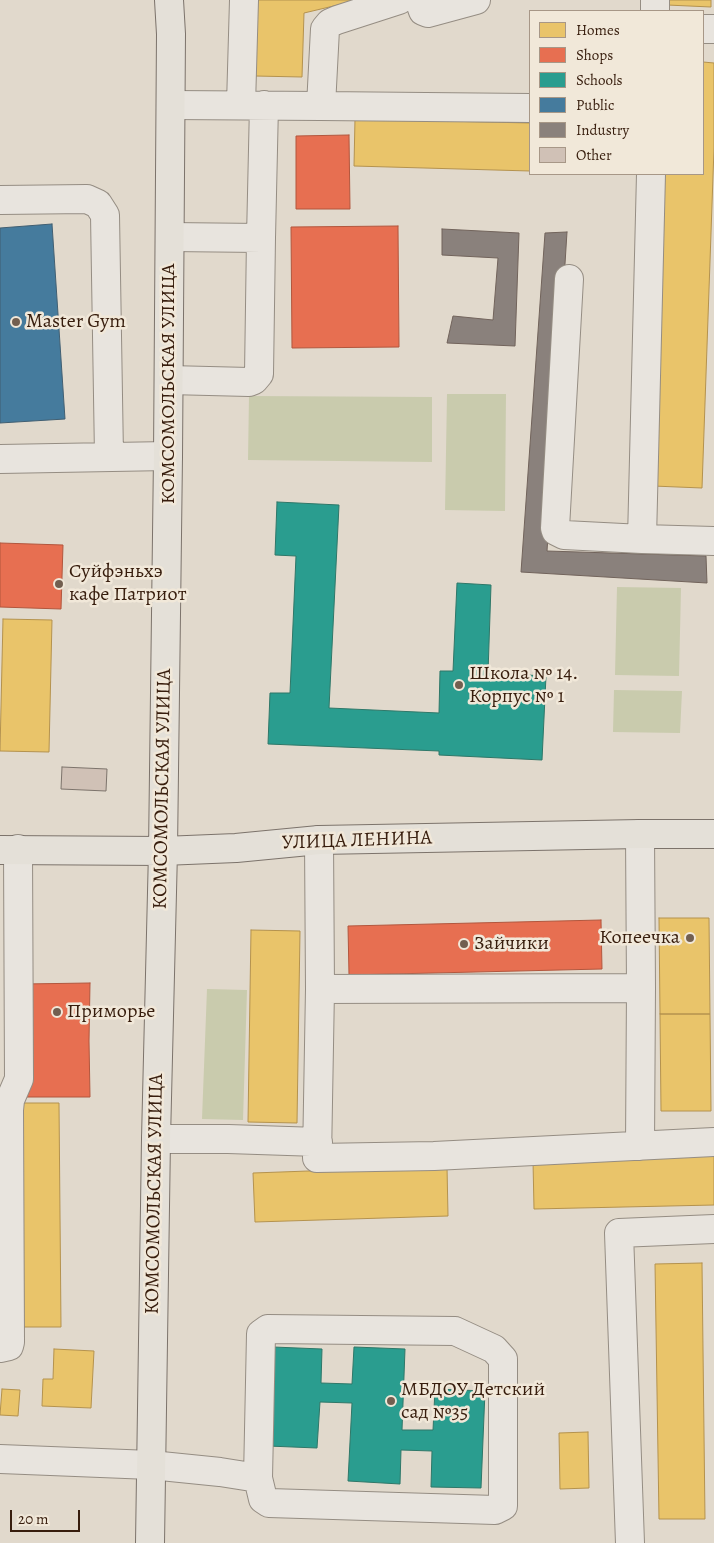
<!DOCTYPE html>
<meta charset="utf-8">
<style>
body{margin:0}
#map{position:relative;width:714px;height:1543px;overflow:hidden;background:#e1d9cc;font-family:Alegreya,serif}
canvas{display:block}
.legend{position:absolute;left:529px;top:10px;width:175px;height:165px;box-sizing:border-box;background:#f1e8d9;border:1px solid #a79787;margin:0;padding:6px 9px;list-style:none;font-size:15px;color:#371d0d}
.legend li{display:flex;align-items:center;gap:10px;height:25px}
.legend b{width:25px;border:1px solid #a79787}
.scale{position:absolute;left:10px;top:1510px;width:70px;height:22px;box-sizing:border-box;border:2px solid #371d0d;border-top:0;padding-left:6px;font-size:15px;line-height:18px;white-space:nowrap;color:#371d0d;-webkit-text-stroke:4px #f1e8d9;paint-order:stroke}
</style>
<div id="map">
<canvas width="714" height="1543"></canvas>
<ul class="legend">
<li><b style="height:14px;background:#e9c46a"></b>Homes</li>
<li><b style="height:14px;background:#e76f51"></b>Shops</li>
<li><b style="height:14px;background:#2a9d8f"></b>Schools</li>
<li><b style="height:14px;background:#457b9d"></b>Public</li>
<li><b style="height:14px;background:#8a817c"></b>Industry</li>
<li><b style="height:14px;background:#d0c1b6"></b>Other</li>
</ul>
<div class="scale">20 m</div>
</div>
<script>
const g = document.querySelector('canvas').getContext('2d');
g.lineJoin = 'round';
function fillPath(path, color) { g.fillStyle = color; g.fill(path, 'evenodd'); }
const shape = rows => new Path2D(rows.map(r => 'M' + r).join(''));
function strokePath(path, color, width, dash) { g.strokeStyle = color; g.lineWidth = width; g.lineCap = dash ? 'butt' : 'round'; g.setLineDash(dash || []); g.stroke(path); }
function label(font, color, halo, rows, align = 'center') {
  g.font = font + ' Alegreya,serif'; g.lineWidth = 5; g.setLineDash([]); g.textBaseline = 'middle'; g.strokeStyle = halo; g.fillStyle = color; for (const [text, x, y, turn = 0] of rows) {
    g.save(); g.translate(x, y); g.rotate((+turn || 0) * Math.PI / 180); g.textAlign = isNaN(turn) ? turn : align; if (halo) g.strokeText(text, 0, 0); g.fillText(text, 0, 0); g.restore();
  }
}
fillPath(shape([
 [447,394,506,394,505,511,445,510],
 [249,396,432,397,432,462,248,460],
 [617,587,681,588,679,676,615,675],
 [614,690,682,691,680,733,613,732],
 [207,989,247,990,243,1120,202,1119]
]), '#c9cbad');
const homes = shape([
 [255,0,359,0,304,13,302,77,255,76,255,0],
 [667,0,711,0,711,7,667,5,667,0],
 [703,62,714,63,714,148,702,488,653,486,664,174,703,174,703,62],
 [355,119,530,123,530,171,354,166,355,119],
 [3,619,52,620,49,752,0,751,3,619],
 [659,918,709,918,710,1014,660,1014,659,918],
 [251,930,300,931,297,1123,248,1122,251,930],
 [660,1014,710,1014,711,1111,661,1111,660,1014],
 [18,1103,59,1103,61,1327,20,1327,18,1103],
 [714,1156,714,1205,534,1209,533,1161,714,1156],
 [447,1166,448,1216,255,1222,253,1173,447,1166],
 [702,1263,705,1519,659,1519,655,1264,702,1263],
 [54,1349,94,1351,91,1408,42,1406,43,1379,53,1379,54,1349],
 [2,1389,20,1390,18,1416,0,1415,2,1389],
 [588,1432,589,1488,560,1489,559,1433,588,1432]
]);
fillPath(homes, '#e9c46a');
strokePath(homes, '#b4924e', 1);
const shops = shape([
 [349,135,350,209,296,209,296,136,349,135],
 [398,226,399,347,292,348,291,227,398,226],
 [0,543,63,545,61,609,0,607,0,543],
 [601,920,602,969,349,975,348,926,601,920],
 [90,983,89,1041,90,1097,25,1097,24,984,90,983]
]);
fillPath(shops, '#e76f51');
strokePath(shops, '#b2563d', 1);
const schools = shape([
 [277,502,339,505,329,708,439,713,440,671,453,671,457,583,491,585,488,673,546,676,542,760,439,755,439,751,268,744,270,693,290,693,296,556,275,555,277,502],
 [273,1347,322,1349,321,1383,352,1384,354,1347,405,1349,402,1430,433,1430,435,1389,485,1391,481,1488,431,1487,432,1451,401,1450,400,1484,348,1481,352,1403,320,1402,317,1448,268,1446,273,1347]
]);
fillPath(schools, '#2a9d8f');
strokePath(schools, '#2e7768', 1);
const public = shape([
 [52,224,65,419,0,423,0,228,52,224]
]);
fillPath(public, '#457b9d');
strokePath(public, '#415f72', 1);
const industry = shape([
 [442,229,519,233,515,346,447,343,453,316,493,320,498,258,442,255,442,229],
 [567,232,547,551,706,556,707,583,521,572,545,233,567,232]
]);
fillPath(industry, '#8a817c');
strokePath(industry, '#71635b', 1);
const building = shape([
 [62,767,107,769,106,791,61,789,62,767]
]);
fillPath(building, '#d0c1b6');
strokePath(building, '#7c736b', 1);
const minor = shape([
 [419,0,423,11,428,13,476,0],
 [655,11,655,0],
 [703,29,714,29],
 [171,105,321,106,325,29,330,23,337,20,399,0],
 [241,105,244,0],
 [321,106,530,108],
 [0,200,87,199,98,204,105,215,109,456],
 [261,238,264,105],
 [569,279,555,528,556,531,564,535,642,539,714,541],
 [169,380,249,382,254,380,259,374,261,238,170,237],
 [0,459,168,456],
 [642,539,651,174],
 [640,834,641,988],
 [319,840,320,989],
 [156,1139,228,1139,318,1142],
 [640,1146,641,988,320,989,317,1158,434,1156,714,1142],
 [268,1329,455,1331,494,1349,503,1359,503,1506,495,1510,269,1503,263,1499,258,1478,261,1334,268,1329],
 [0,1348,9,1346,10,1342,9,1110,10,1100,19,1079,18,849],
 [0,1459,151,1465,220,1472,258,1478],
 [630,1543,619,1233,714,1229]
]);
const major = shape([
 [0,850,163,851,236,848,319,840,640,834,714,834],
 [150,1543,156,1139,163,851,168,456,171,34,169,0]
]);
strokePath(minor, '#958d83', 30);
strokePath(major, '#7c736b', 30);
strokePath(minor, '#e8e4de', 28);
strokePath(major, '#e4e0d8', 28);
for (const [x, y, r, color] of [
 [16,322,5,"#725f50"],
 [59,584,5,"#725f50"],
 [459,685,5,"#725f50"],
 [690,938,5,"#725f50"],
 [464,944,5,"#725f50"],
 [57,1012,5,"#725f50"],
 [391,1401,5,"#725f50"]
]) { const dot = new Path2D(); dot.arc(x, y, r, 0, 2 * Math.PI); g.fillStyle = color; g.fill(dot); strokePath(dot, '#f1e8d9', 2); }
label('20px', '#371d0d', '#f1e8d9', [
 ["Master Gym",26,322],
 ["Суйфэньхэ",69,572],
 ["кафе Патриот",69,595],
 ["Школа № 14.",469,674],
 ["Корпус № 1",469,697],
 ["Копеечка",680,938,"right"],
 ["Зайчики",474,944],
 ["Приморье",67,1012],
 ["МБДОУ Детский",401,1390],
 ["сад №35",401,1413]
], 'left');
label('20px', '#371d0d', '#f1e8d9', [
 ["КОМСОМОЛЬСКАЯ УЛИЦА",169,384,-90],
 ["КОМСОМОЛЬСКАЯ УЛИЦА",163,789,-89],
 ["УЛИЦА ЛЕНИНА",357,841,-2],
 ["КОМСОМОЛЬСКАЯ УЛИЦА",155,1194,-89]
]);
</script>
